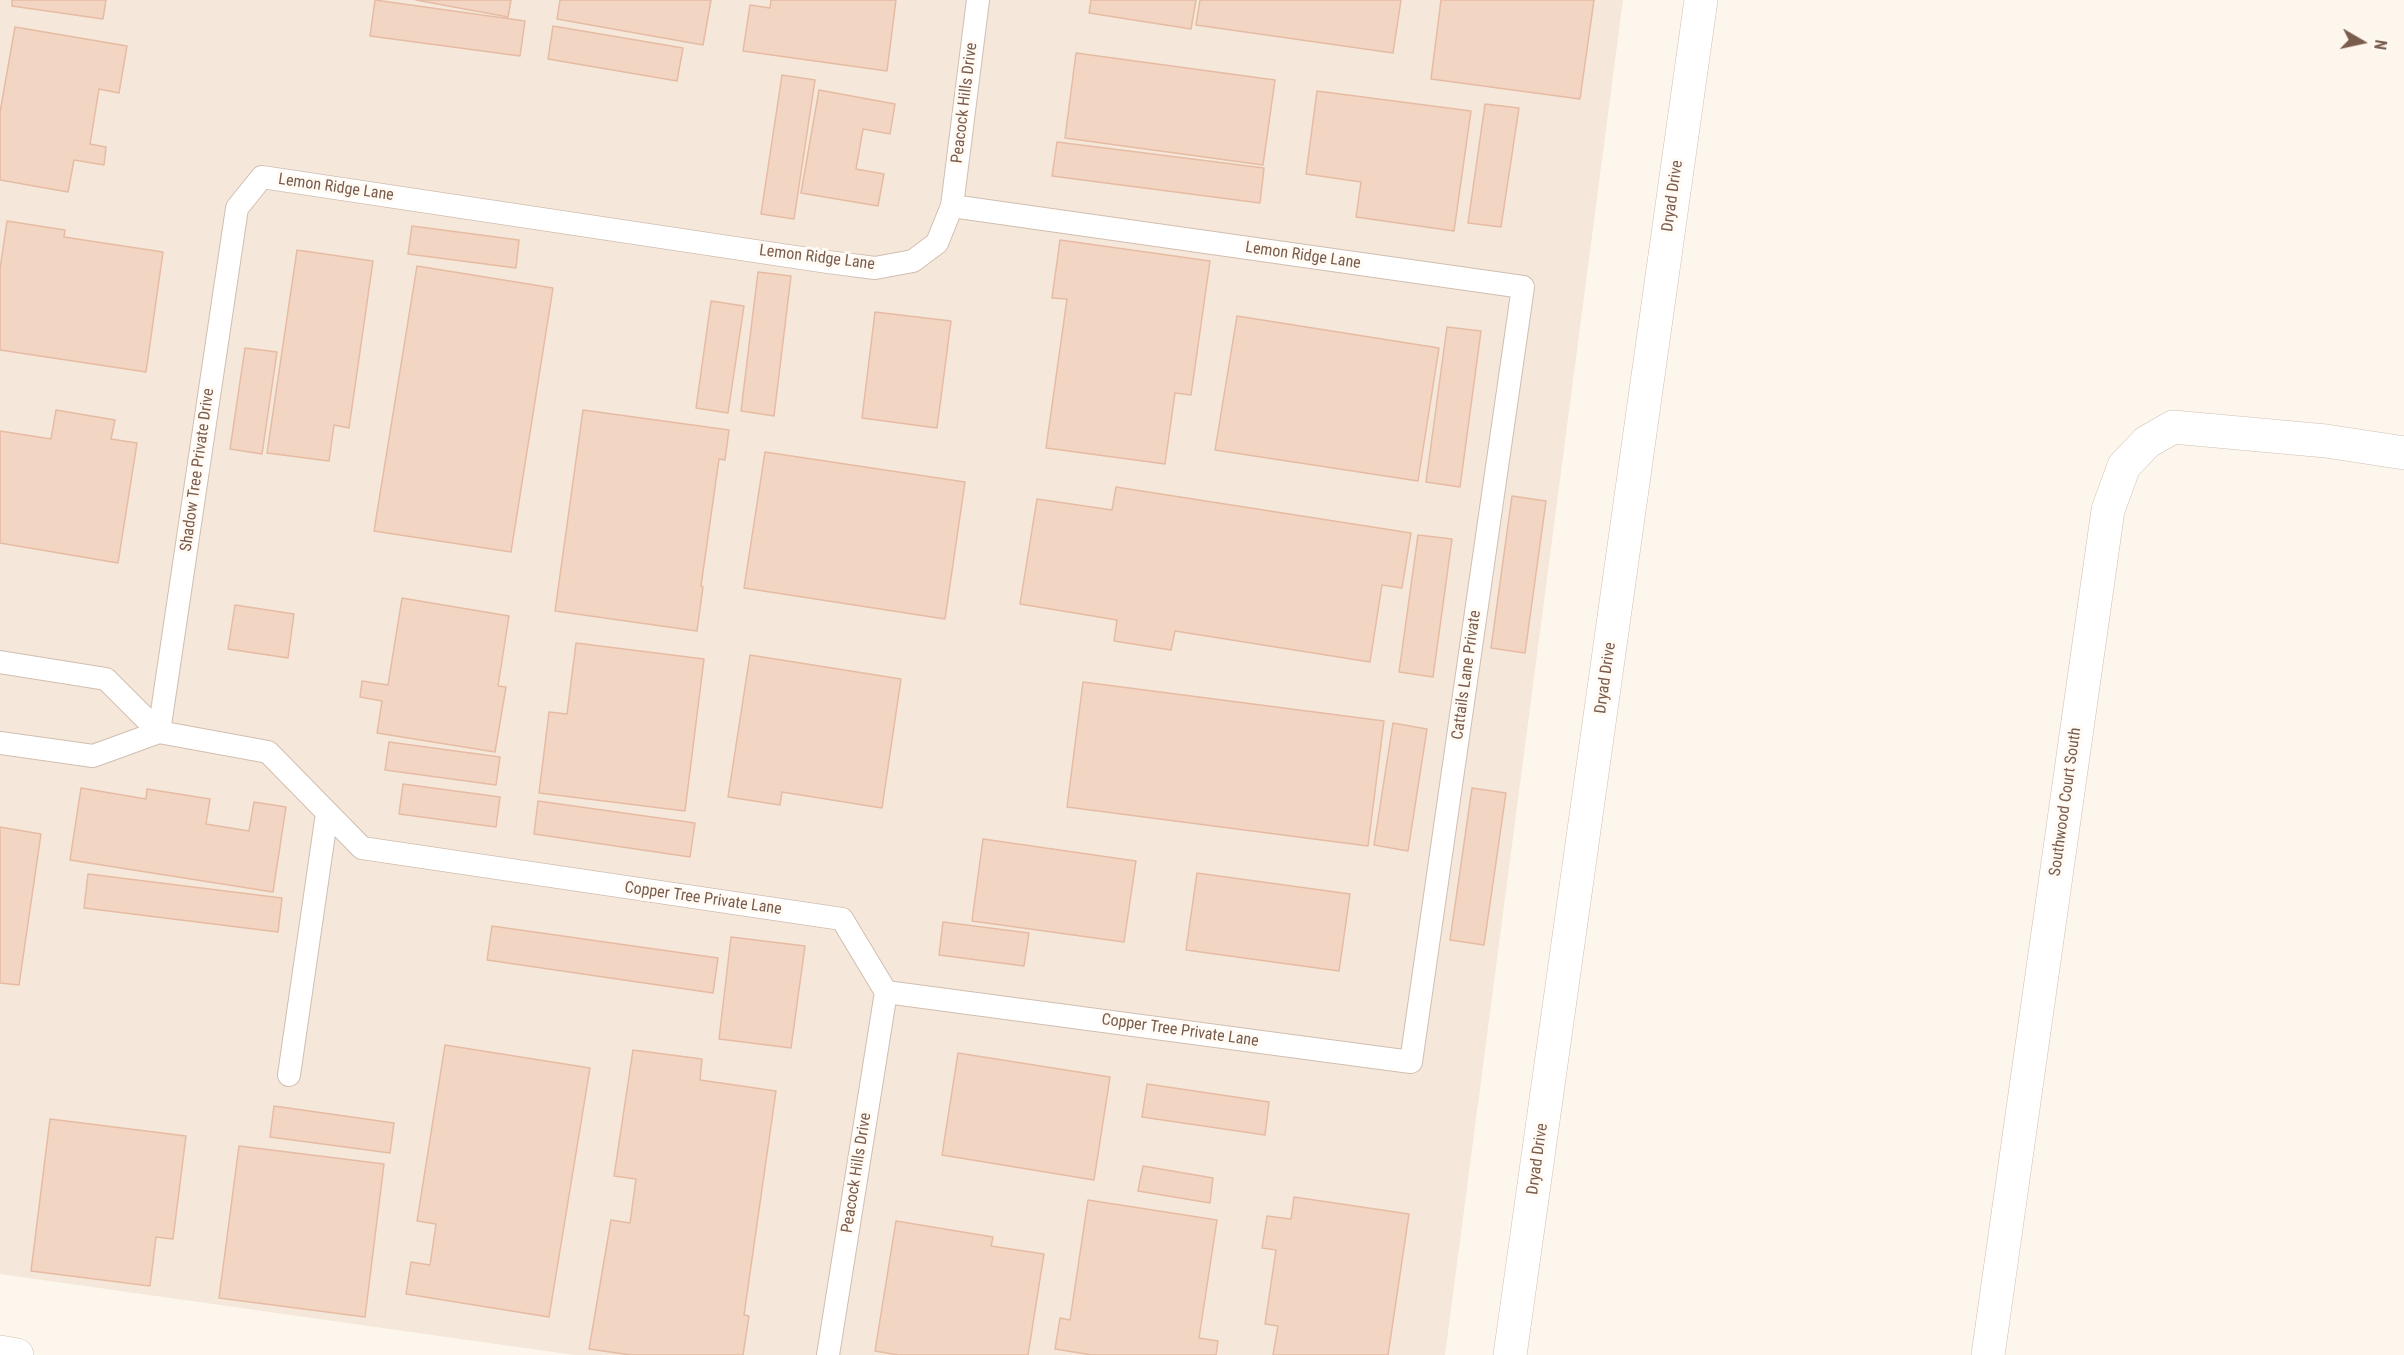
<!DOCTYPE html>
<style>
body{margin:0}
#map{position:relative;width:2404px;height:1355px;overflow:hidden;background:#fdf6ec;font-family:"Roboto Condensed",sans-serif}
canvas{display:block}
.north{position:absolute;left:2332px;top:12px;width:60px;height:60px;-webkit-text-stroke:4px #fffaf3;paint-order:stroke;rotate:99deg;font-size:16px;font-weight:700;line-height:24px;text-align:center;color:#7a5c4d}
.north::after{content:'';display:block;margin:auto;width:21px;height:27px;background:#7a5c4d;clip-path:polygon(50% 0,100% 100%,50% 72%,0 100%)}
</style>
<div id="map">
<canvas width="2404" height="1355"></canvas>
<div class="north">N</div>
</div>
<script>
const g = document.querySelector('canvas').getContext('2d');
g.lineJoin = 'round';
function fillPath(path, color) { g.fillStyle = color; g.fill(path, 'evenodd'); }
const shape = rows => new Path2D(rows.map(r => 'M' + r).join(''));
function strokePath(path, color, width, dash) { g.strokeStyle = color; g.lineWidth = width; g.lineCap = dash ? 'butt' : 'round'; g.setLineDash(dash || []); g.stroke(path); }
function label(font, color, halo, rows, align = 'center') {
  g.font = font + ' "Roboto Condensed",sans-serif'; g.lineWidth = 6; g.setLineDash([]); g.textBaseline = 'middle'; g.strokeStyle = halo; g.fillStyle = color; for (const [text, x, y, turn = 0] of rows) {
    g.save(); g.translate(x, y); g.rotate((+turn || 0) * Math.PI / 180); g.textAlign = isNaN(turn) ? turn : align; if (halo) g.strokeText(text, 0, 0); g.fillText(text, 0, 0); g.restore();
  }
}
fillPath(shape([
 [0,0,1623,0,1445,1355,574,1355,0,1274]
]), '#f5e8da');
const building = shape([
 [12,0,106,0,103,19,12,6,12,0],
 [375,0,525,21,520,56,370,36,375,0],
 [416,0,511,0,508,17,416,0],
 [560,0,711,0,703,45,557,19,560,0],
 [771,0,896,0,887,71,743,51,750,5,770,8,771,0],
 [1091,0,1196,0,1191,29,1089,13,1091,0],
 [1200,0,1401,0,1393,53,1196,25,1200,0],
 [1441,0,1594,0,1580,99,1431,79,1441,0],
 [553,26,683,48,677,81,548,59,553,26],
 [15,27,127,46,119,93,99,89,90,144,106,147,104,165,74,160,68,192,0,180,0,112,15,27],
 [1076,53,1275,80,1263,165,1065,138,1076,53],
 [782,75,815,80,794,219,761,214,782,75],
 [819,90,895,104,890,134,863,129,856,169,884,174,878,206,801,193,819,90],
 [1317,91,1471,111,1454,231,1356,217,1361,182,1306,174,1317,91],
 [1485,104,1519,108,1501,227,1468,223,1485,104],
 [1057,142,1264,168,1260,203,1052,176,1057,142],
 [7,221,65,230,64,237,163,252,146,372,0,350,0,269,7,221],
 [412,226,519,240,516,268,408,254,412,226],
 [1060,240,1210,261,1191,395,1175,393,1165,464,1046,448,1067,299,1052,298,1060,240],
 [297,250,373,261,349,428,334,425,329,461,267,453,297,250],
 [417,266,553,288,511,552,374,531,417,266],
 [758,272,791,276,774,416,741,411,758,272],
 [711,301,744,306,728,413,696,408,711,301],
 [875,312,951,321,937,428,862,418,875,312],
 [1237,316,1439,348,1418,481,1215,450,1237,316],
 [1447,327,1481,331,1460,487,1426,482,1447,327],
 [245,348,277,352,262,454,230,449,245,348],
 [56,410,115,420,111,439,137,443,118,563,0,543,0,431,51,439,56,410],
 [583,410,729,430,725,460,719,459,701,586,703,587,697,631,555,611,583,410],
 [765,452,965,482,945,619,744,588,765,452],
 [1116,487,1411,533,1402,588,1382,585,1370,662,1175,631,1171,650,1114,641,1117,620,1020,604,1037,499,1112,510,1116,487],
 [1512,496,1546,501,1525,653,1491,648,1512,496],
 [1418,535,1452,539,1433,677,1399,672,1418,535],
 [402,598,509,616,498,686,506,687,495,752,377,733,382,701,360,697,362,681,388,685,402,598],
 [235,605,294,614,288,658,228,649,235,605],
 [576,643,704,659,685,811,539,793,549,712,567,714,576,643],
 [750,655,901,679,882,808,782,792,780,805,728,797,750,655],
 [1083,682,1384,721,1368,846,1067,807,1083,682],
 [1393,723,1427,729,1408,851,1374,845,1393,723],
 [389,742,500,757,496,785,385,770,389,742],
 [403,784,500,797,496,827,399,814,403,784],
 [81,788,146,799,147,789,210,799,206,824,249,831,254,802,286,807,273,892,70,860,81,788],
 [1472,788,1506,793,1484,945,1450,940,1472,788],
 [538,801,695,823,690,857,534,834,538,801],
 [0,827,41,834,19,985,0,983,0,827],
 [983,839,1136,861,1124,942,972,921,983,839],
 [1197,873,1350,894,1339,971,1186,950,1197,873],
 [88,874,282,898,278,932,84,908,88,874],
 [943,922,1029,933,1024,966,939,955,943,922],
 [492,926,718,958,713,993,487,960,492,926],
 [731,937,805,946,791,1048,719,1039,731,937],
 [445,1045,590,1068,549,1317,406,1294,411,1262,430,1265,436,1224,417,1221,445,1045],
 [633,1050,702,1059,700,1080,776,1091,744,1315,749,1316,743,1355,631,1355,589,1349,611,1220,630,1223,636,1179,614,1176,633,1050],
 [958,1053,1110,1077,1094,1180,942,1155,958,1053],
 [1147,1084,1269,1102,1265,1135,1142,1117,1147,1084],
 [274,1106,394,1123,390,1153,270,1137,274,1106],
 [50,1119,186,1136,173,1239,156,1237,150,1286,31,1271,50,1119],
 [239,1146,384,1164,365,1317,219,1298,239,1146],
 [1143,1166,1213,1178,1210,1203,1138,1191,1143,1166],
 [1294,1197,1409,1214,1388,1355,1273,1355,1278,1326,1265,1324,1276,1250,1262,1248,1267,1216,1291,1219,1294,1197],
 [1088,1200,1217,1220,1199,1338,1218,1341,1216,1355,1092,1355,1055,1349,1060,1318,1070,1320,1088,1200],
 [896,1221,993,1237,991,1246,1044,1254,1028,1355,898,1355,875,1351,896,1221]
]);
fillPath(building, '#f3d5c3');
strokePath(building, '#e6bba3', 1.5);
const service = shape([
 [0,662,106,679,159,732],
 [159,732,237,208,262,177,828,262,875,268,913,261,937,243,952,206,978,0],
 [0,743,93,756,159,732,268,752,362,848,842,919,886,992],
 [886,992,1411,1062,1523,287,952,206],
 [289,1075,327,813],
 [828,1355,886,992]
]);
const minor = shape([
 [1510,1355,1701,0],
 [1988,1355,2108,510,2124,466,2147,442,2173,427,2326,441,2404,453]
]);
const tertiary = shape([
 [0,1352,17,1355]
]);
strokePath(service, '#d1beb0', 24);
strokePath(minor, '#d1beb0', 34);
strokePath(tertiary, '#d1beb0', 34);
strokePath(service, '#fff', 22);
strokePath(minor, '#fff', 33);
strokePath(tertiary, '#fff', 33);
label('16px', '#7a5c4d', '#fffaf3', [
 ["Peacock Hills Drive",965,103,-83],
 ["Lemon Ridge Lane",336,188,8],
 ["Dryad Drive",1673,196,-82],
 ["Lemon Ridge Lane",1303,256,8],
 ["Lemon Ridge Lane",817,258,7],
 ["Shadow Tree Private Drive",198,470,-82],
 ["Cattails Lane Private",1467,675,-82],
 ["Dryad Drive",1606,678,-82],
 ["Southwood Court South",2066,802,-82],
 ["Copper Tree Private Lane",703,899,8],
 ["Copper Tree Private Lane",1180,1031,8],
 ["Dryad Drive",1538,1159,-82],
 ["Peacock Hills Drive",857,1173,-81]
]);
</script>
